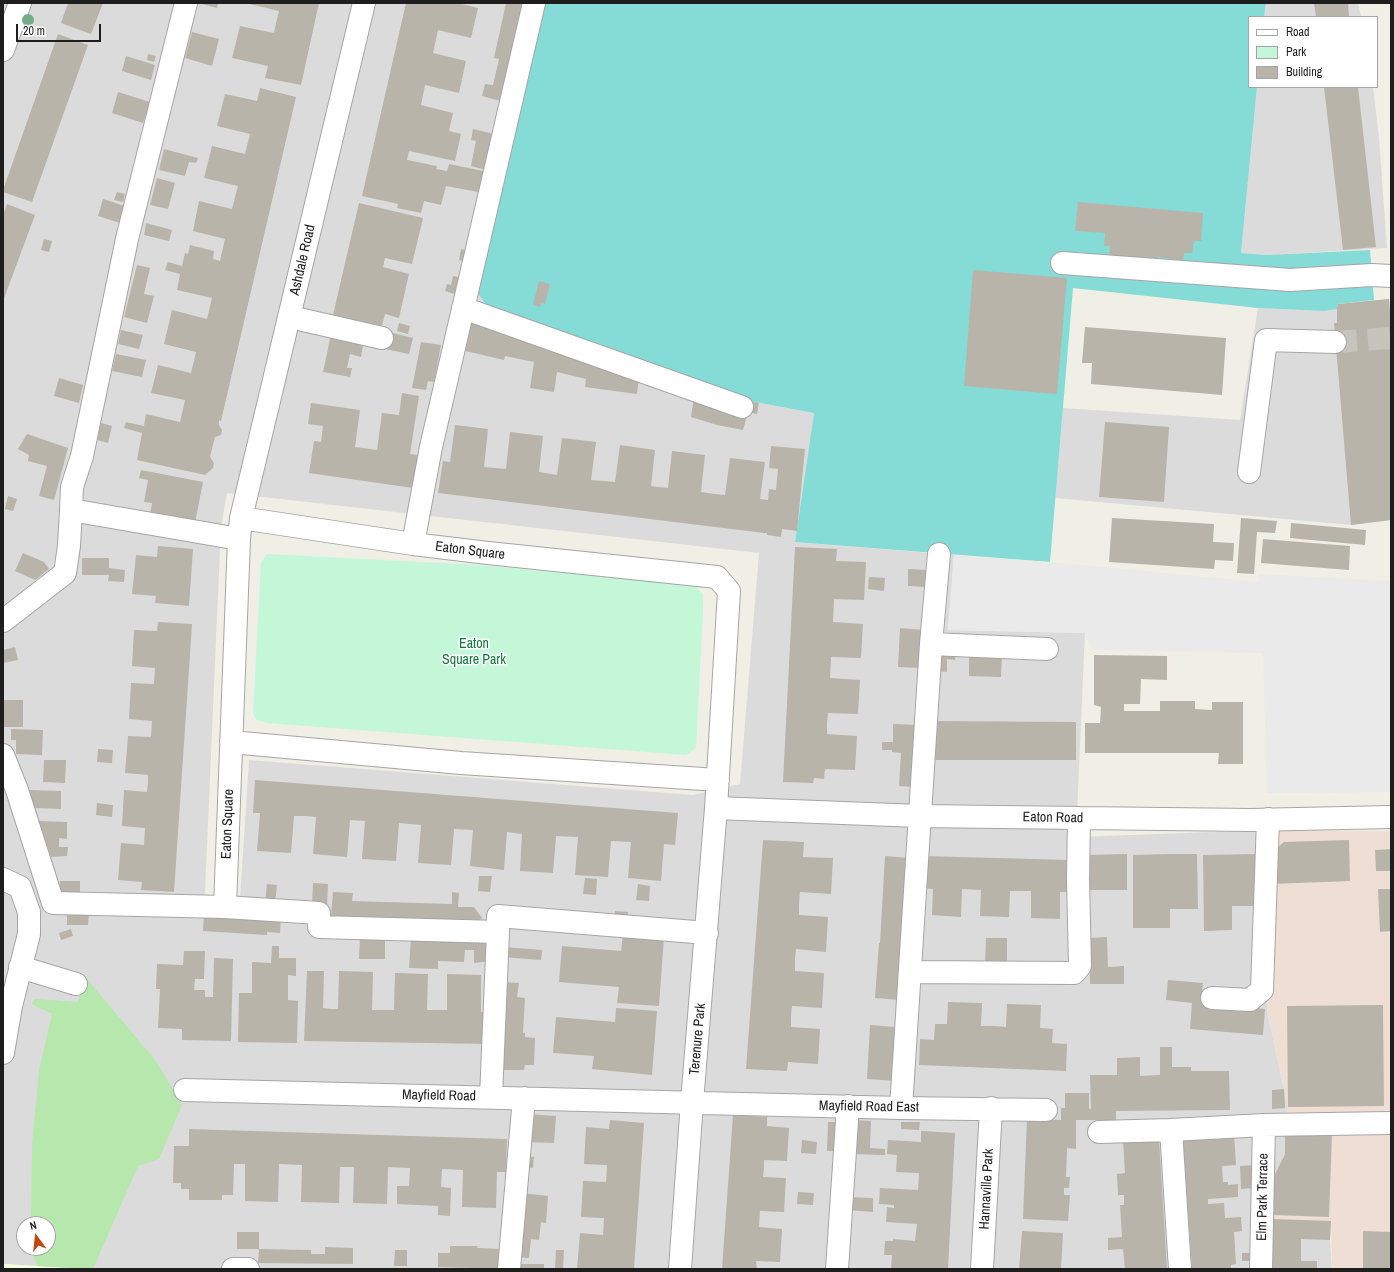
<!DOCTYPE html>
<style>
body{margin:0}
#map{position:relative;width:1394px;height:1272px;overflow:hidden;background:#efefe5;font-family:"Archivo Narrow",sans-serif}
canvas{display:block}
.frame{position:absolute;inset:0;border:4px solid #1e1e1e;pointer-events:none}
.legend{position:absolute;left:1248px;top:16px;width:130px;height:72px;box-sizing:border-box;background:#fff;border:1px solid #a5a5a5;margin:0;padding:5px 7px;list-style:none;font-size:12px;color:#1e1e1e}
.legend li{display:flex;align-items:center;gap:8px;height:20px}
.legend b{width:20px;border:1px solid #a5a5a5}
.north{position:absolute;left:16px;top:1216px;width:40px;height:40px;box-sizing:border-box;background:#fff;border:1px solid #a5a5a5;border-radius:50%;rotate:345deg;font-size:11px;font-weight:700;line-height:16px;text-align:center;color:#1e1e1e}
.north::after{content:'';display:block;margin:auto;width:14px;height:18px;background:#c44608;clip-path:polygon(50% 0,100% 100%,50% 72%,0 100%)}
.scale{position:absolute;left:16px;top:24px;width:85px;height:18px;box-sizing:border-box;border:2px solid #1e1e1e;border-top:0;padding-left:5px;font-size:12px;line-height:14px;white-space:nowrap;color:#1e1e1e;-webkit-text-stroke:3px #fff;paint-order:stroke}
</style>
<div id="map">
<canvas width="1394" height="1272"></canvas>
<div class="frame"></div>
<ul class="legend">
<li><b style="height:5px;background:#fff"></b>Road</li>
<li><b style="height:11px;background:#c3f7d8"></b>Park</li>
<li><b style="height:11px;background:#b8b4aa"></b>Building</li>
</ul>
<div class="north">N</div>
<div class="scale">20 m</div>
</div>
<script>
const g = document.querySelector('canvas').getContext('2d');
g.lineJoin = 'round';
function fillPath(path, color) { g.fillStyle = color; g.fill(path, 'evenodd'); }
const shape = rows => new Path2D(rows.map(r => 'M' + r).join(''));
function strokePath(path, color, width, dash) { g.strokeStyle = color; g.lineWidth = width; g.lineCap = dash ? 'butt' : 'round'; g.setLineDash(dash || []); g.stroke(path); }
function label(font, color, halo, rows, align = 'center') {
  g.font = font + ' "Archivo Narrow",sans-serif'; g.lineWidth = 3; g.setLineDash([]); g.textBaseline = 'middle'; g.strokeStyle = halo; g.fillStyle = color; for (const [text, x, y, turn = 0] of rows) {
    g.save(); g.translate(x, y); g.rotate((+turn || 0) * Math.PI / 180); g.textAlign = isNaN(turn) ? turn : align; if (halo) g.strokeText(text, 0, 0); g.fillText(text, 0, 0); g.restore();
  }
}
fillPath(shape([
 [3,3,542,3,749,401,814,413,795,542,954,555,948,630,1085,633,1076,837,1269,830,1267,1011,1288,1107,1285,1132,1285,1154,1274,1176,1331,1221,1330,1240,1332,1269,81,1269,3,1264],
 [227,493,759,553,740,784,693,795,249,760,239,914,204,913,221,527],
 [24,1224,48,1224,48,1248,24,1248],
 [1266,3,1358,3,1361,17,1264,17],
 [1257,87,1373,87,1379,138,1387,248,1268,255,1241,253],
 [1389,299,1391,324,1391,520,1351,525,1055,498,1063,408,1240,420,1258,308,1324,311,1338,304]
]), '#dcdbdb');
fillPath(shape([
 [1269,830,1391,831,1391,1269,1332,1269,1331,1221,1271,1219,1274,1176,1285,1154,1285,1132,1288,1107,1267,1011]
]), '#efded4');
fillPath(shape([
 [3,1264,37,1266,81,1269,3,1269]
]), '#f3fedf');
fillPath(shape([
 [87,979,156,1061,182,1105,159,1159,138,1166,93,1269,37,1266,31,1248,48,1248,48,1224,31,1224,32,1144,39,1071,52,1014,32,1004,35,999,78,1002,83,980]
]), '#b6e7ac');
fillPath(shape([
 [267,554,478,565,694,585,703,594,703,610,696,748,686,755,267,723,257,720,253,714,261,563]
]), '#c3f7d8');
fillPath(shape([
 [542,3,1266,3,1264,17,1249,17,1249,87,1257,87,1241,253,1268,255,1370,250,1374,300,1338,304,1337,309,1324,311,1258,308,1073,288,1050,562,795,542,814,413,749,401,489,308,476,291]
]), '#85dbd6');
fillPath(shape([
 [954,555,1050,562,1259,582,1259,574,1391,581,1391,792,1267,793,1263,653,1092,650,1085,633,948,630]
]), '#eaeaea');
fillPath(shape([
 [68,3,103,3,91,34,61,23],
 [198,3,218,3,217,8],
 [245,3,319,3,301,85,265,78,268,66,232,58,240,26,274,33,276,23,279,11],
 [406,3,458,3,478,8,471,38,438,30,433,53,466,61,459,93,425,85,421,105,453,113,449,131,461,134,455,161,409,151,407,160,437,166,436,169,447,171,449,164,488,172,483,193,446,186,441,205,424,201,421,213,397,208,398,204,362,196],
 [506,3,526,3,504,102,482,96,485,84,493,85,499,59,494,58],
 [1314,3,1348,3,1349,17,1316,17],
 [192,32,219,39,212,66,185,58],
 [58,34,88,45,32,202,3,192,3,190],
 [148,54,156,56,154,62,147,60],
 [126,56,155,65,151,80,122,71],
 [1324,87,1358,87,1376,247,1343,250],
 [260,88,296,97,221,421,219,420,219,425,222,430,221,435,215,437,210,457,214,463,213,468,205,475,137,460,142,433,124,428,126,422,144,426,146,414,180,422,185,400,151,393,158,365,191,373,196,352,164,344,172,310,207,319,212,298,177,290,180,274,165,270,168,262,182,266,185,253,188,254,190,245,214,251,213,259,220,261,225,239,193,231,199,201,232,209,238,186,204,178,212,146,245,154,250,134,217,126,225,94,257,101],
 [118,92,150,102,143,123,112,113],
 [473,129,494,134,490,171,471,166,476,141,471,140],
 [164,149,198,158,196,163,189,162,185,176,159,170],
 [157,178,175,183,168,209,150,205],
 [117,192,125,194,123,202,114,200],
 [103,199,125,206,120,223,98,216],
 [1078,202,1203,213,1201,241,1194,241,1192,253,1184,253,1183,260,1158,257,1157,262,1109,258,1110,246,1104,246,1105,233,1075,231],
 [359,203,423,218,412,264,385,258,383,267,409,274,399,318,385,314,382,326,333,315],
 [7,204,35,215,3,301,3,215],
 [146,223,172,230,169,241,144,235],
 [44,239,52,241,49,252,41,250],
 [461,249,469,251,466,261,459,260],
 [137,265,150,268,144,294,154,296,147,323,124,317],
 [973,270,1067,278,1057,394,964,386],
 [453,276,463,278,458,295,445,291,447,284,451,285],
 [539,281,550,284,545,304,541,303,540,307,533,305],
 [1389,299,1391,324,1391,520,1351,525,1334,323,1337,323,1337,309,1338,304],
 [464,318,639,378,637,394,585,387,586,379,557,372,554,392,530,388,534,362,505,356,504,360,457,349],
 [399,323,410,326,408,334,397,331],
 [1085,327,1226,338,1222,395,1091,384,1092,363,1082,363],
 [121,330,143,335,139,349,118,344],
 [389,332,413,338,409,354,385,349],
 [331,334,364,340,361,357,350,354,347,368,352,368,350,377,323,372],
 [421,342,441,345,434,382,428,381,426,390,412,388],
 [116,354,146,360,142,377,112,371],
 [59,378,83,385,79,403,54,396],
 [402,393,419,396,410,454,418,455,413,488,309,473,314,441,321,442,323,426,308,424,311,403,360,410,355,447,377,450,382,413,399,415],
 [694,397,748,412,743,430,717,425,691,417],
 [749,401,759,403,757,414,748,412],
 [1105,422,1169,427,1164,502,1099,497],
 [101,423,112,426,108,443,97,440],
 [455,425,488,429,484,467,506,469,510,432,543,436,539,472,557,475,562,438,596,442,591,480,604,481,615,482,620,445,655,450,651,486,658,487,668,488,672,451,705,455,701,492,715,494,725,495,730,458,765,462,760,499,768,500,769,489,776,490,778,469,769,468,771,446,805,449,797,531,782,529,781,537,767,535,767,533,764,533,438,493,443,461,450,462],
 [27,434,68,448,54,500,39,496,47,466,28,461,29,455,18,449],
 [141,470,203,482,195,523,150,515,152,503,144,502,148,480,139,478],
 [8,496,17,499,13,511,5,509],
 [1112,518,1214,524,1213,542,1234,543,1233,561,1215,560,1214,569,1109,562],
 [1241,518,1277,521,1275,533,1257,532,1254,574,1237,573],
 [1291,523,1366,530,1365,545,1290,538],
 [1263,539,1350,546,1349,570,1261,563],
 [158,546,193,549,189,606,155,603,156,596,132,594,136,555,157,557],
 [795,547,837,549,836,561,866,562,864,600,834,599,833,622,863,624,861,658,831,657,830,678,860,680,858,714,828,713,827,723,827,734,857,736,855,770,825,769,824,779,814,778,813,783,783,782],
 [23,553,44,562,49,569,35,580,15,571],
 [82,558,109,558,109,568,125,570,124,582,108,581,109,575,82,575],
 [908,569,927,570,926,587,908,586],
 [869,577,885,578,884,591,868,589],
 [158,622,192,624,174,892,141,890,142,882,118,880,121,843,144,845,145,828,122,826,124,790,147,792,148,782,148,775,125,773,128,736,151,737,152,721,129,719,131,683,154,684,155,668,132,666,134,630,157,631],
 [900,628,924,630,921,668,898,667],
 [15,647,18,660,3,663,3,650],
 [936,652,956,654,955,660,947,659,947,672,935,671],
 [969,654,1002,655,1001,677,969,676],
 [1094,655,1167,656,1167,680,1141,679,1140,704,1124,704,1124,711,1160,711,1160,701,1195,701,1195,709,1212,710,1212,702,1243,702,1243,764,1218,764,1219,753,1085,753,1085,723,1100,723,1101,707,1094,705],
 [3,700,23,700,23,727,3,727],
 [932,721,1076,722,1076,760,932,760],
 [893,724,918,725,915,787,899,786,901,753,892,752,892,750,882,750,882,742,893,742],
 [11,729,43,730,42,755,16,754,16,740,11,740],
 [98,749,113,750,112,763,97,762],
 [44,760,66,760,65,783,43,782],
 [255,780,678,813,675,845,664,844,661,881,628,878,631,842,611,841,608,877,575,875,578,837,556,836,553,873,520,871,522,834,507,832,504,870,470,866,473,830,454,829,451,865,418,863,421,825,399,823,396,861,362,859,365,821,350,820,347,857,313,854,316,817,305,816,294,816,291,853,257,851,260,813,253,813],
 [28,790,61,791,61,809,35,808],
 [97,803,113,805,112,817,96,815],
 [39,821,67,822,67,839,59,838,59,847,68,847,67,856,51,857],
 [763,840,804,842,803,857,833,858,831,894,800,892,799,903,799,915,828,917,826,952,796,949,795,959,795,971,824,973,822,1008,792,1006,791,1015,791,1027,820,1029,818,1064,788,1062,787,1071,746,1069],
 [1349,840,1350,881,1271,884,1270,854,1284,842],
 [1391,849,1391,871,1376,871,1375,850],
 [1127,854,1127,890,1088,890,1087,855],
 [1169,854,1197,854,1198,909,1170,909,1170,928,1133,928,1133,855],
 [1259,854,1260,906,1232,906,1232,930,1204,931,1203,855],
 [885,856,909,858,900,1000,875,998,879,943,880,943],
 [923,856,1070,860,1069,892,1060,892,1060,919,1031,918,1031,891,1010,891,1009,917,980,916,981,890,962,889,961,917,932,915,933,889,922,888],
 [479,876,492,876,490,892,478,891],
 [585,878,597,879,596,895,583,894],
 [60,881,80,881,80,897,60,897],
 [313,883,328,884,327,907,312,905],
 [267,884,277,885,275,903,265,903],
 [638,884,650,886,649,901,636,900],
 [1378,889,1391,889,1391,931,1380,932],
 [333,892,353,893,352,901,452,904,452,892,459,893,458,907,474,907,482,918,472,925,331,917],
 [615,911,628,912,627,921,615,920],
 [67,912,89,913,88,925,67,925],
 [204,913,281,916,280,933,267,932,267,935,203,931],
 [71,929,73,936,61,940,59,933],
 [623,934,664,937,659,1006,617,1003,619,987,559,982,562,946,621,951],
 [360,936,385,936,385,959,359,959],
 [411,937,479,938,489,944,492,961,474,963,474,950,465,950,464,962,438,961,438,969,409,968],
 [1107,937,1108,967,1124,966,1124,984,1090,984,1089,938],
 [986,938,1007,938,1007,964,985,964],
 [272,946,279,946,279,958,296,958,296,976,288,975,288,1000,298,1001,297,1043,238,1042,239,993,252,993,252,962,271,963],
 [503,947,542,950,541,960,502,957],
 [184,951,205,951,204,979,195,979,194,990,205,990,205,997,213,997,214,958,233,959,231,1041,182,1040,182,1029,158,1028,160,989,156,989,157,964,183,965],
 [307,971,324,971,323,1008,331,1009,338,1009,339,971,373,972,372,1010,394,1010,395,973,428,974,427,1010,447,1010,447,974,481,975,481,1012,490,1012,489,1044,304,1041],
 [1168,980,1203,983,1201,1003,1265,1009,1263,1035,1190,1029,1192,1003,1166,1000],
 [503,982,519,983,517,997,525,998,523,1033,525,1033,525,1037,535,1038,534,1065,525,1065,524,1070,498,1070],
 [948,1002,982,1003,981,1026,994,1026,1006,1027,1007,1004,1041,1005,1040,1028,1053,1029,1052,1043,1067,1044,1066,1071,919,1065,920,1039,934,1040,935,1024,947,1024],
 [1383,1005,1384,1106,1288,1107,1287,1006],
 [616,1008,657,1011,652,1075,592,1069,594,1056,553,1053,556,1017,615,1022],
 [870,1025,896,1027,895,1081,867,1079],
 [1160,1047,1172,1047,1172,1067,1191,1067,1191,1071,1229,1071,1230,1110,1116,1111,1116,1120,1076,1120,1076,1149,1067,1148,1066,1177,1070,1177,1069,1188,1064,1188,1064,1195,1070,1195,1068,1221,1023,1219,1027,1118,1061,1120,1061,1108,1065,1108,1065,1093,1089,1093,1089,1109,1091,1109,1090,1075,1117,1075,1117,1058,1140,1057,1140,1076,1160,1075],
 [1284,1089,1285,1108,1272,1109,1272,1090],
 [528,1114,556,1116,554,1143,527,1142],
 [733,1115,767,1117,767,1126,789,1128,787,1161,764,1160,764,1168,763,1177,786,1178,784,1212,760,1211,759,1227,782,1229,780,1262,756,1261,757,1269,722,1269],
 [610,1120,644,1123,634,1269,577,1269,580,1233,603,1235,604,1218,581,1217,583,1181,606,1182,607,1165,584,1164,586,1127,609,1129],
 [853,1120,871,1121,870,1148,885,1149,885,1155,851,1154],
 [828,1122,841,1122,839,1151,827,1151],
 [901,1122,920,1122,919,1130,901,1129],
 [189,1129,507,1139,506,1172,497,1172,496,1208,462,1207,463,1170,442,1169,441,1187,451,1188,450,1216,438,1215,438,1206,397,1204,397,1186,409,1186,410,1168,388,1167,387,1204,353,1203,354,1167,340,1167,339,1203,301,1202,302,1165,279,1164,278,1202,245,1201,245,1164,234,1164,233,1195,222,1195,222,1200,189,1200,189,1189,181,1189,181,1183,173,1183,174,1146,189,1146],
 [921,1131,955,1133,948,1269,891,1269,892,1255,884,1255,885,1241,893,1241,893,1239,915,1241,917,1224,886,1222,887,1207,894,1208,894,1205,879,1204,880,1188,918,1190,919,1173,896,1172,897,1155,887,1154,888,1140,921,1142],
 [1285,1132,1332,1133,1329,1217,1273,1215,1274,1176,1285,1154],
 [1234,1134,1236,1165,1222,1166,1223,1182,1228,1182,1228,1185,1238,1184,1238,1197,1208,1199,1208,1204,1224,1203,1225,1218,1241,1217,1242,1231,1234,1232,1236,1264,1231,1265,1231,1269,1192,1269,1183,1137],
 [1159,1139,1167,1269,1125,1269,1123,1249,1108,1250,1108,1238,1122,1237,1120,1205,1124,1205,1124,1195,1118,1195,1117,1174,1125,1173,1123,1141],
 [802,1140,817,1142,816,1154,801,1153],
 [525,1156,534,1157,533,1168,524,1167],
 [1253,1165,1254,1188,1241,1189,1240,1166],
 [798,1192,814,1193,813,1205,797,1204],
 [522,1193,548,1196,546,1223,541,1222,539,1240,531,1239,529,1258,516,1257],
 [846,1197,873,1198,873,1212,845,1210],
 [1271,1219,1331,1221,1330,1240,1301,1239,1301,1261,1317,1261,1317,1269,1270,1269],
 [1022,1231,1063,1233,1061,1269,1019,1269],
 [1363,1231,1391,1232,1391,1269,1363,1269],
 [237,1232,259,1232,259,1249,311,1250,311,1254,325,1254,325,1247,353,1248,353,1264,258,1263,259,1249,237,1249],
 [450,1246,478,1246,477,1248,501,1249,500,1269,438,1267,438,1253,450,1253],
 [395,1250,407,1250,407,1266,394,1266],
 [556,1250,564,1250,563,1269,555,1269],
 [1242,1253,1251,1253,1251,1261,1242,1261],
 [519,1264,544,1264,544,1269,519,1269]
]), '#b8b4aa');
strokePath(shape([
 [1335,342,1391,338]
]), '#c5c5bd', 22, [22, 11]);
const minor = shape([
 [186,3,127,239,82,456,72,487,71,510,239,539],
 [3,50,20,3],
 [1062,263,1290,280,1372,275,1391,276],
 [463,308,742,407],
 [290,317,382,338],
 [1249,472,1266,340,1335,342],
 [241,518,413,544,488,553,717,577,729,591,716,808,692,1102,680,1269],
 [413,544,431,447,534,3],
 [3,621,65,573,69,546,71,510],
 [931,644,1047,649],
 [231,742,461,763,718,780],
 [3,755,17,790,53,903,225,907,319,913,319,927,498,932,491,1097],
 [716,808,919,816,1079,818,1251,820,1391,817],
 [3,879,20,887,29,912,29,934,11,1006,3,1053],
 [225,907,239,539,241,518,364,3],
 [498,932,498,916,707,933],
 [20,967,76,984],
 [911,972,1074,973,1080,966,1078,879,1079,818],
 [1212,998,1250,1000,1262,990,1268,819],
 [185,1090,901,1108,1046,1110],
 [901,1108,931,644,939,554],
 [1171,1130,1180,1269],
 [1099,1132,1171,1130,1264,1125,1391,1123],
 [233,1269,248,1269],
 [509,1269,524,1098],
 [837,1269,848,1106],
 [982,1269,991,1108],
 [1261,1269,1264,1125]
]);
strokePath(minor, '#a5a5a5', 24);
strokePath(minor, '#fff', 22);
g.fillStyle = '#74ae88';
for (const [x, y] of [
 [28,20]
]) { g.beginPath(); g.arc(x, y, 6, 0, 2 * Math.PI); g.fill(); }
label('14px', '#1e1e1e', '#fff', [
 ["Ashdale Road",303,260,-77],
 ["Eaton Square",470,551,7],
 ["Eaton Road",1053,818,1],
 ["Eaton Square",228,824,-88],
 ["Terenure Park",698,1039,-85],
 ["Mayfield Road",439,1096,1],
 ["Mayfield Road East",869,1107,1],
 ["Hannaville Park",987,1189,-87],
 ["Elm Park Terrace",1263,1197,-89]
]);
label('14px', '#10793b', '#fff', [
 ["Eaton",474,644],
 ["Square Park",474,660]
]);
</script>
